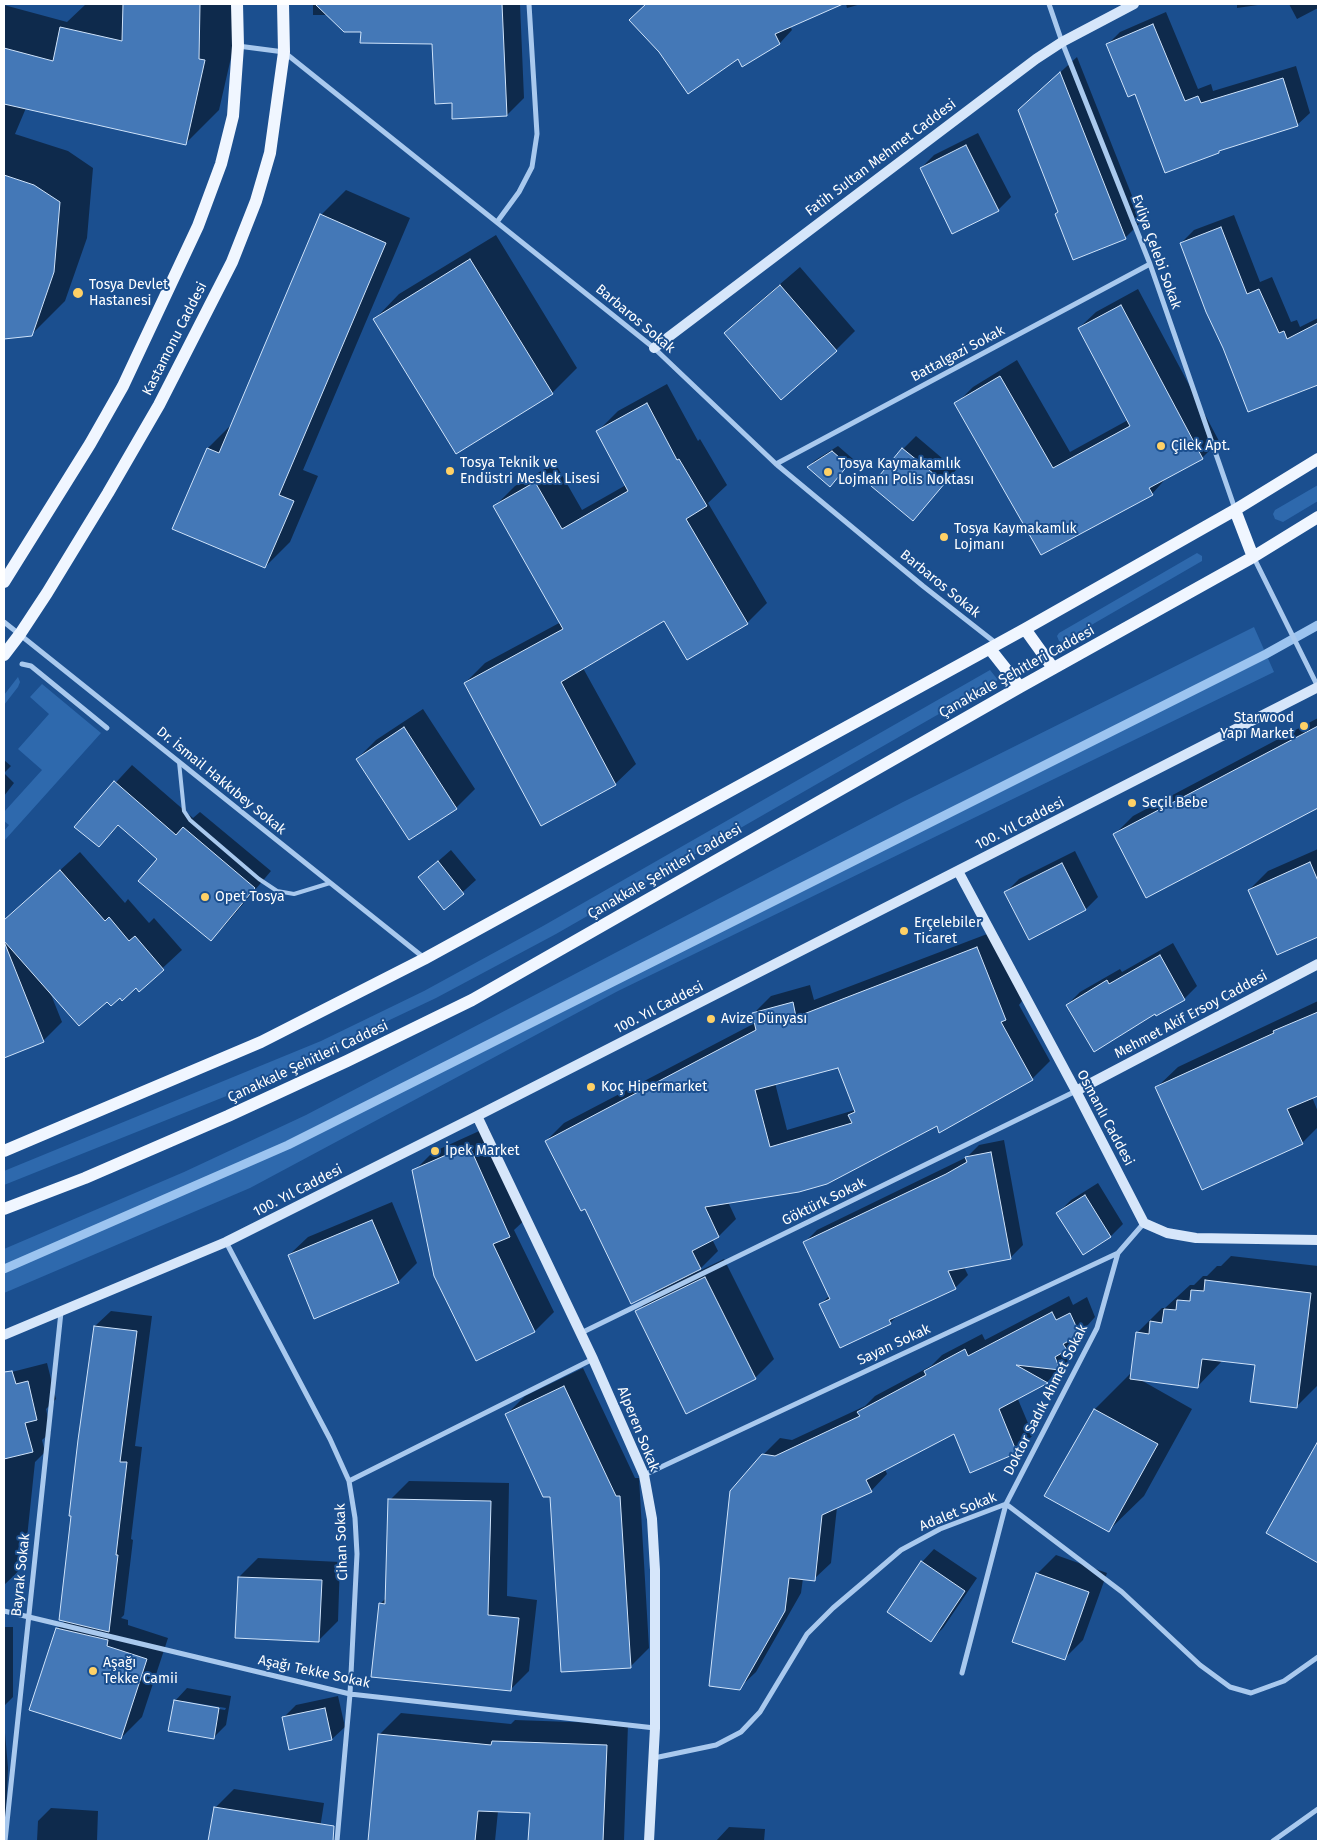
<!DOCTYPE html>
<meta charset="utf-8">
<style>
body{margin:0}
#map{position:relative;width:1322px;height:1845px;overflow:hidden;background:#1b4f8f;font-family:"Fira Sans",sans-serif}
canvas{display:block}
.frame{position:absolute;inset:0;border:5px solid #fff;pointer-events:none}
</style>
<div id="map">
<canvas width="1322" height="1845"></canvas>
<div class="frame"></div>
</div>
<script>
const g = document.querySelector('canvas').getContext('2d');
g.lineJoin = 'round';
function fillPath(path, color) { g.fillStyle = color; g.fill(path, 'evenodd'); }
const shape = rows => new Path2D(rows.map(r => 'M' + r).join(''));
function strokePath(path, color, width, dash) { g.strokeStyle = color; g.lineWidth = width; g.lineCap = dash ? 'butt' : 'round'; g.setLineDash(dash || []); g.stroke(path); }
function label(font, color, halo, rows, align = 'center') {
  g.font = font + ' "Fira Sans",sans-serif'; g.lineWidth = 4; g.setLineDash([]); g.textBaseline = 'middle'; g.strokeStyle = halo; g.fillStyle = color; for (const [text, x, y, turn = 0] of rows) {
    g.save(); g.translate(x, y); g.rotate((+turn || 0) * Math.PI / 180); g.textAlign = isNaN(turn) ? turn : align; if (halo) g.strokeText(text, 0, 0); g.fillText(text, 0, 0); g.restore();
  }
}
fillPath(shape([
 [1318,485,1318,501,1283,522,1275,519,1273,514,1275,510],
 [1197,553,1202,556,1202,561,1062,642,1059,641,1057,636,1059,633],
 [1254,627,1274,672,618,991,250,1188,4,1293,4,1249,184,1172,306,1115,903,802],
 [990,670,998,680,556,934,436,998,244,1089,4,1185,4,1171,321,1041,424,991,543,926],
 [18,677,20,682,18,687,4,705,4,695],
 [42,684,101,733,4,841,4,831,9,825,4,821,4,812,42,770,18,749,49,714,30,697]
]), '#2e69ad');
fillPath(shape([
 [86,4,233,4,238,27,219,110,185,144,26,108,15,134,68,151,93,168,87,238,65,301,31,335,4,337,4,5,67,22],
 [313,4,520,4,524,98,507,115,453,102,433,43,362,30,329,15,313,15],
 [647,4,840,4,790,26,792,30,780,43,743,65,738,57,660,51,630,20],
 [846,4,861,4,847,8],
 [1237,4,1265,4,1237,8],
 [1289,4,1318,4,1318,8,1297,19],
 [1166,12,1198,89,1211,84,1213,91,1296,66,1310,113,1297,125,1222,148,1219,152,1136,93,1107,45,1120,32],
 [1077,57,1142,221,1125,238,1056,214,1059,211,1019,110],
 [978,133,1011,197,998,210,921,168,934,155],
 [346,190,410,218,303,470,318,476,290,542,265,567,208,448,232,424,321,215],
 [1234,215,1260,282,1272,277,1291,322,1297,320,1300,327,1318,318,1318,382,1301,390,1181,243,1194,230],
 [496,235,577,368,552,393,375,319,399,294],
 [800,267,855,331,836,350,726,334,744,315],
 [1138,289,1219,441,1202,458,1168,476,1152,494,1042,554,956,404,973,387,1017,360,1070,452,1128,420,1079,328,1096,312],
 [667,384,698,441,700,439,727,485,708,503,767,603,747,623,688,658,665,619,583,668,636,764,615,784,465,683,485,663,561,622,495,506,515,486,555,463,582,510,626,485,598,431,618,411],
 [916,436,956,470,913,519,903,449],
 [838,446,853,459,836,479,809,467,814,461],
 [423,709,475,789,456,808,410,839,357,759,376,740],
 [1318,718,1318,806,1147,896,1114,835,1133,816],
 [4,760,11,766,4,773,14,783,4,796],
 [132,765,193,818,200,812,271,871,227,923,211,940,158,859,119,825,99,846,76,826],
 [1318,849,1318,935,1277,953,1249,890,1268,871],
 [451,850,476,880,445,908,420,877],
 [1075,851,1098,897,1086,909,1006,892,1019,879],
 [80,852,125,903,128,899,149,923,154,918,182,950,139,990,136,986,120,996,107,1001,50,992,62,1022,43,1041,4,1056,4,929,18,923,11,915],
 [995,931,1022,1001,1019,1005,1050,1061,1032,1079,728,1202,736,1219,719,1236,712,1239,718,1251,697,1272,724,1259,774,1359,755,1378,637,1312,659,1289,586,1208,546,1141,564,1123,755,1023,753,1014,771,996,810,985,814,1000],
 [839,1066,855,1110,787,1130,775,1083],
 [1173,943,1197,986,1184,999,1156,1014,1155,1013,1067,1005,1080,992,1120,969,1122,972],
 [1318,1001,1318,1095,1312,1097,1318,1112,1318,1127,1302,1143,1156,1088,1178,1067],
 [488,1127,528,1217,514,1230,554,1312,535,1331,414,1171,433,1152],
 [1004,1140,1023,1245,1010,1258,964,1267,968,1275,955,1288,898,1315,890,1323,821,1304,830,1295,805,1242,817,1230,967,1157,979,1145],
 [1098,1183,1123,1224,1111,1236,1083,1253,1058,1213,1071,1200],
 [392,1202,417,1263,398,1282,289,1255,308,1237],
 [1231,1256,1318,1266,1318,1385,1296,1407,1256,1364,1223,1360,1198,1386,1139,1379,1192,1409,1144,1496,1108,1531,1046,1496,1095,1409,1130,1374,1132,1375,1137,1333,1162,1308,1165,1308,1190,1285,1194,1285,1203,1276,1207,1276,1217,1266,1221,1266],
 [1069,1296,1073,1305,1087,1297,1095,1317,1072,1343,1076,1353,1047,1382,1017,1397,1033,1435,1017,1452,970,1471,954,1433,885,1469,887,1474,871,1491,837,1507,831,1563,814,1579,803,1578,801,1593,756,1672,739,1688,763,1455,780,1438,792,1440,865,1406,875,1396,931,1366,942,1355,982,1334,985,1340],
 [111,1311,152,1316,135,1446,142,1447,131,1539,133,1540,124,1615,121,1618,128,1620,128,1625,168,1638,142,1717,121,1738,57,1629,66,1620,95,1326],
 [47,1363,56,1399,46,1409,51,1432,42,1440,45,1452,35,1462,24,1566,4,1585,4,1374],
 [583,1368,635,1478,639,1478,649,1648,630,1667,552,1496,506,1415,525,1396],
 [1318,1443,1318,1557,1315,1560,1268,1533],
 [409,1481,509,1483,507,1596,537,1600,529,1671,510,1690,380,1604,387,1597,390,1500],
 [934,1549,977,1578,943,1628,931,1640,922,1562],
 [1056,1555,1107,1573,1083,1640,1064,1659,1037,1574],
 [258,1558,340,1562,338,1621,319,1640,239,1577],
 [4,1627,13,1627,13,1697,4,1706],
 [187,1688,231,1696,226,1725,213,1738,175,1701],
 [183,1701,226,1708,225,1710,183,1703],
 [338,1696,345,1727,332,1739,290,1748,283,1718,296,1705],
 [401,1713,511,1724,515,1720,628,1724,624,1841,529,1841,532,1812,498,1811,495,1841,369,1841,379,1735],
 [4,1721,8,1768,5,1841,4,1841],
 [234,1789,324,1803,318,1841,209,1841,215,1808],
 [51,1808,98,1811,97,1841,37,1841,38,1821],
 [729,1827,765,1829,764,1841,716,1841]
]), '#0007');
strokePath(shape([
 [4,1269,288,1145,1266,654,1318,625]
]), '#9cc4f0', 9);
const building = shape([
 [123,4,200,4,199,59,205,60,186,145,4,104,4,48,53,61,60,27,122,41,123,4],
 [315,4,502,4,507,116,452,119,452,103,435,104,432,44,360,43,361,32,344,32,315,4],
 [646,4,843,4,775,34,780,44,742,67,738,59,688,94,659,52,629,20,646,4],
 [1153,24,1185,101,1198,96,1201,103,1283,78,1298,126,1219,151,1219,153,1165,173,1135,94,1128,97,1106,44,1153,24],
 [1060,72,1126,239,1073,260,1055,214,1058,212,1018,110,1060,72],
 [966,145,999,211,952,234,920,168,966,145],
 [4,175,34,185,60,202,54,272,32,336,4,339,4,175],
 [320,214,386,243,279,495,294,501,265,568,172,529,207,448,219,453,320,214],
 [1221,227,1247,294,1259,289,1279,333,1284,331,1287,339,1318,323,1318,385,1248,412,1223,348,1206,312,1180,243,1221,227],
 [470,259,553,394,456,454,373,319,470,259],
 [780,285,837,351,781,400,724,333,780,285],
 [1121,305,1203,459,1149,488,1153,495,1041,555,954,403,1000,376,1053,468,1130,426,1078,328,1121,305],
 [647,403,677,460,679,459,707,506,686,519,748,624,687,660,664,621,561,682,616,785,541,826,464,683,563,629,493,506,535,482,562,529,628,491,596,431,647,403],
 [902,448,945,483,913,521,871,486,902,448],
 [832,451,848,465,830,487,807,467,832,451],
 [1318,726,1318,808,1146,898,1113,834,1318,726],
 [404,727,457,809,409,840,356,759,404,727],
 [114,781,176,835,183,827,255,888,211,941,138,881,157,859,118,825,99,847,74,827,114,781],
 [438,861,464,894,444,910,418,877,438,861],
 [1310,862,1318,881,1318,937,1277,955,1248,890,1310,862],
 [1062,863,1086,910,1029,940,1004,892,1062,863],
 [60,870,105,921,109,917,129,941,135,936,164,970,139,992,136,988,122,1001,120,998,111,1006,107,1002,79,1026,4,941,4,920,60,870],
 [5,944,44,1042,4,1058,4,945,5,944],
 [977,947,1006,1020,1001,1022,1033,1080,939,1133,937,1126,827,1184,799,1192,705,1207,719,1237,692,1251,701,1269,631,1304,585,1209,581,1211,545,1141,756,1030,752,1013,793,1002,796,1017,977,947],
 [838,1068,855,1112,848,1115,852,1123,770,1147,755,1090,838,1068],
 [1160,955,1185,1000,1156,1016,1155,1014,1094,1052,1066,1005,1107,980,1109,984,1160,955],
 [1318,1012,1318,1096,1287,1109,1303,1144,1202,1190,1155,1087,1274,1033,1273,1031,1318,1012],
 [469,1145,510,1237,493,1244,535,1332,476,1361,434,1276,412,1170,469,1145],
 [991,1152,1011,1259,948,1271,956,1289,889,1320,891,1324,840,1348,819,1304,830,1299,803,1242,946,1174,967,1162,965,1157,991,1152],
 [1085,1195,1111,1237,1083,1255,1056,1213,1085,1195],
 [372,1220,399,1283,314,1319,288,1255,372,1220],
 [705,1277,756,1379,686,1414,635,1311,705,1277],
 [1205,1280,1311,1293,1297,1408,1250,1402,1255,1365,1202,1359,1198,1388,1130,1379,1136,1332,1149,1334,1150,1321,1162,1323,1164,1309,1176,1310,1177,1300,1190,1301,1191,1290,1204,1291,1205,1280],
 [1052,1312,1056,1320,1070,1313,1080,1335,1063,1344,1067,1350,1055,1357,1060,1370,1016,1365,1048,1383,999,1409,1017,1453,970,1473,954,1434,866,1480,872,1492,822,1515,815,1581,789,1578,785,1611,740,1690,709,1686,730,1491,762,1454,775,1456,860,1416,857,1412,926,1375,924,1371,965,1349,968,1356,1052,1312],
 [94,1326,137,1331,120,1462,127,1462,116,1555,118,1555,109,1632,59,1620,71,1516,69,1516,78,1440,94,1326],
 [12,1371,16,1384,28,1381,37,1420,25,1423,33,1452,4,1459,4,1372,12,1371],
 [564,1386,616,1496,620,1496,631,1668,561,1672,550,1497,543,1497,505,1414,564,1386],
 [1094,1409,1158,1444,1109,1532,1044,1496,1094,1409],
 [1318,1441,1318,1563,1266,1533,1318,1441],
 [388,1499,491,1501,488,1615,519,1618,511,1691,371,1677,379,1603,385,1604,388,1499],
 [921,1561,965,1591,931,1642,887,1612,921,1561],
 [1036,1573,1089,1592,1065,1660,1012,1642,1036,1573],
 [238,1577,322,1580,319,1642,235,1638,238,1577],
 [56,1628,108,1640,107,1646,147,1659,121,1739,29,1710,56,1628],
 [174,1700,219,1708,214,1739,168,1731,174,1700],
 [325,1708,332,1740,289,1750,282,1717,325,1708],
 [378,1734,491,1745,492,1741,607,1745,603,1841,528,1841,530,1813,478,1811,475,1841,368,1841,378,1734],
 [214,1807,334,1826,333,1841,208,1841,214,1807]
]);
fillPath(building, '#4478b7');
strokePath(building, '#cfe3fa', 1);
strokePath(shape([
 [179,762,184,811,190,820,259,879,277,891,294,894,330,883]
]), '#a9c9ee', 4);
strokePath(shape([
 [1049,4,1062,42,1150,264,1235,509],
 [238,46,284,52,654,348,776,464,923,586,997,644],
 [497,222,519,192,532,167,537,134,529,4],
 [776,464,1150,264],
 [1254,558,1318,687],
 [4,622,423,957],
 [22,664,31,666,107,728],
 [226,1242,330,1439,349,1481,355,1518,357,1554,350,1694,337,1841],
 [581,1333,1076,1091],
 [644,1475,1118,1253,1144,1223],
 [349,1481,593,1359],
 [4,1611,350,1694,655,1728],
 [962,1673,1006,1504,1097,1328,1118,1253],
 [654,1758,716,1745,741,1732,760,1712,807,1634,833,1608,866,1580,901,1550,940,1529,1006,1504,1122,1592,1200,1665,1230,1687,1251,1693,1284,1681,1318,1657],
 [5,1841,61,1312],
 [1273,1841,1318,1809]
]), '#a9c9ee', 5);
strokePath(shape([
 [654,348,1036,59,1062,42,1134,4],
 [958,871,1076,1091,1144,1223,1167,1233,1196,1238,1318,1240],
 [1076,1091,1318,964],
 [477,1116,593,1359,644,1475,652,1519,655,1570,655,1728,649,1841],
 [4,1335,226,1242,477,1116,1318,687]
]), '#d6e6fa', 10);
strokePath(shape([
 [1235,510,1253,557],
 [4,582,90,444,123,386,198,226,221,164,233,116,238,46,237,4],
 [1025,629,1053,668],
 [990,649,1020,687],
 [4,655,20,634,47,593,108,493,159,405,232,262,256,201,270,153,284,52,283,4],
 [4,1151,261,1042,424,959,1025,629,1235,510,1318,459],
 [4,1209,85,1178,228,1116,347,1061,472,1000,1020,687,1253,557,1318,517]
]), '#f0f6ff', 12);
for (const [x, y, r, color] of [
 [78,293,6,"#ffd166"],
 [1161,446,5,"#ffd166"],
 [450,471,5,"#ffd166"],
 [828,472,5,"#ffd166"],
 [944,537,5,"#ffd166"],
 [1304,726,5,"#ffd166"],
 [1132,803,5,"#ffd166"],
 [205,897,5,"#ffd166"],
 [904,931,5,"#ffd166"],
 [711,1019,5,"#ffd166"],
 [591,1087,5,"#ffd166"],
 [435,1151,5,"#ffd166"],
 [93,1671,5,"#ffd166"]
]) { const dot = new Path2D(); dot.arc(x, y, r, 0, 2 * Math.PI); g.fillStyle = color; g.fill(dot); strokePath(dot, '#1b4f8f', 2); }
label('14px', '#fff', '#1b4f8f', [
 ["Fatih Sultan Mehmet Caddesi",881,158,-37],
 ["Evliya Çelebi Sokak",1156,252,70],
 ["Barbaros Sokak",635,319,40],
 ["Kastamonu Caddesi",175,339,-63],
 ["Battalgazi Sokak",958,354,-28],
 ["Barbaros Sokak",940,584,39],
 ["Çanakkale Şehitleri Caddesi",1017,672,-29],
 ["Dr. İsmail Hakkıbey Sokak",221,781,39],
 ["100. Yıl Caddesi",1020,824,-27],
 ["Çanakkale Şehitleri Caddesi",665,872,-30],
 ["100. Yıl Caddesi",659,1008,-27],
 ["Mehmet Akif Ersoy Caddesi",1191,1015,-28],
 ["Çanakkale Şehitleri Caddesi",308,1062,-25],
 ["Osmanlı Caddesi",1105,1118,62],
 ["100. Yıl Caddesi",298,1191,-27],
 ["Göktürk Sokak",824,1202,-26],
 ["Sayan Sokak",894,1345,-25],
 ["Doktor Sadık Ahmet Sokak",1046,1400,-63],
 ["Alperen Sokak",638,1429,68],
 ["Adalet Sokak",958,1512,-22],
 ["Cihan Sokak",342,1542,-92],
 ["Bayrak Sokak",21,1575,-84],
 ["Aşağı Tekke Sokak",314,1672,12]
]);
label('14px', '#fff', '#1b4f8f', [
 ["Tosya Devlet",89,285],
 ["Hastanesi",89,301],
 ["Çilek Apt.",1171,446],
 ["Tosya Teknik ve",460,463],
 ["Endüstri Meslek Lisesi",460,479],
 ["Tosya Kaymakamlık",838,464],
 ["Lojmanı Polis Noktası",838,480],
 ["Tosya Kaymakamlık",954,529],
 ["Lojmanı",954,545],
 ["Starwood",1294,718,"right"],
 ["Yapı Market",1294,734,"right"],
 ["Seçil Bebe",1142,803],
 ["Opet Tosya",215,897],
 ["Erçelebiler",914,923],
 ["Ticaret",914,939],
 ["Avize Dünyası",721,1019],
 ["Koç Hipermarket",601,1087],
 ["İpek Market",445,1151],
 ["Aşağı",103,1663],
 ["Tekke Camii",103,1679]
], 'left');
</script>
